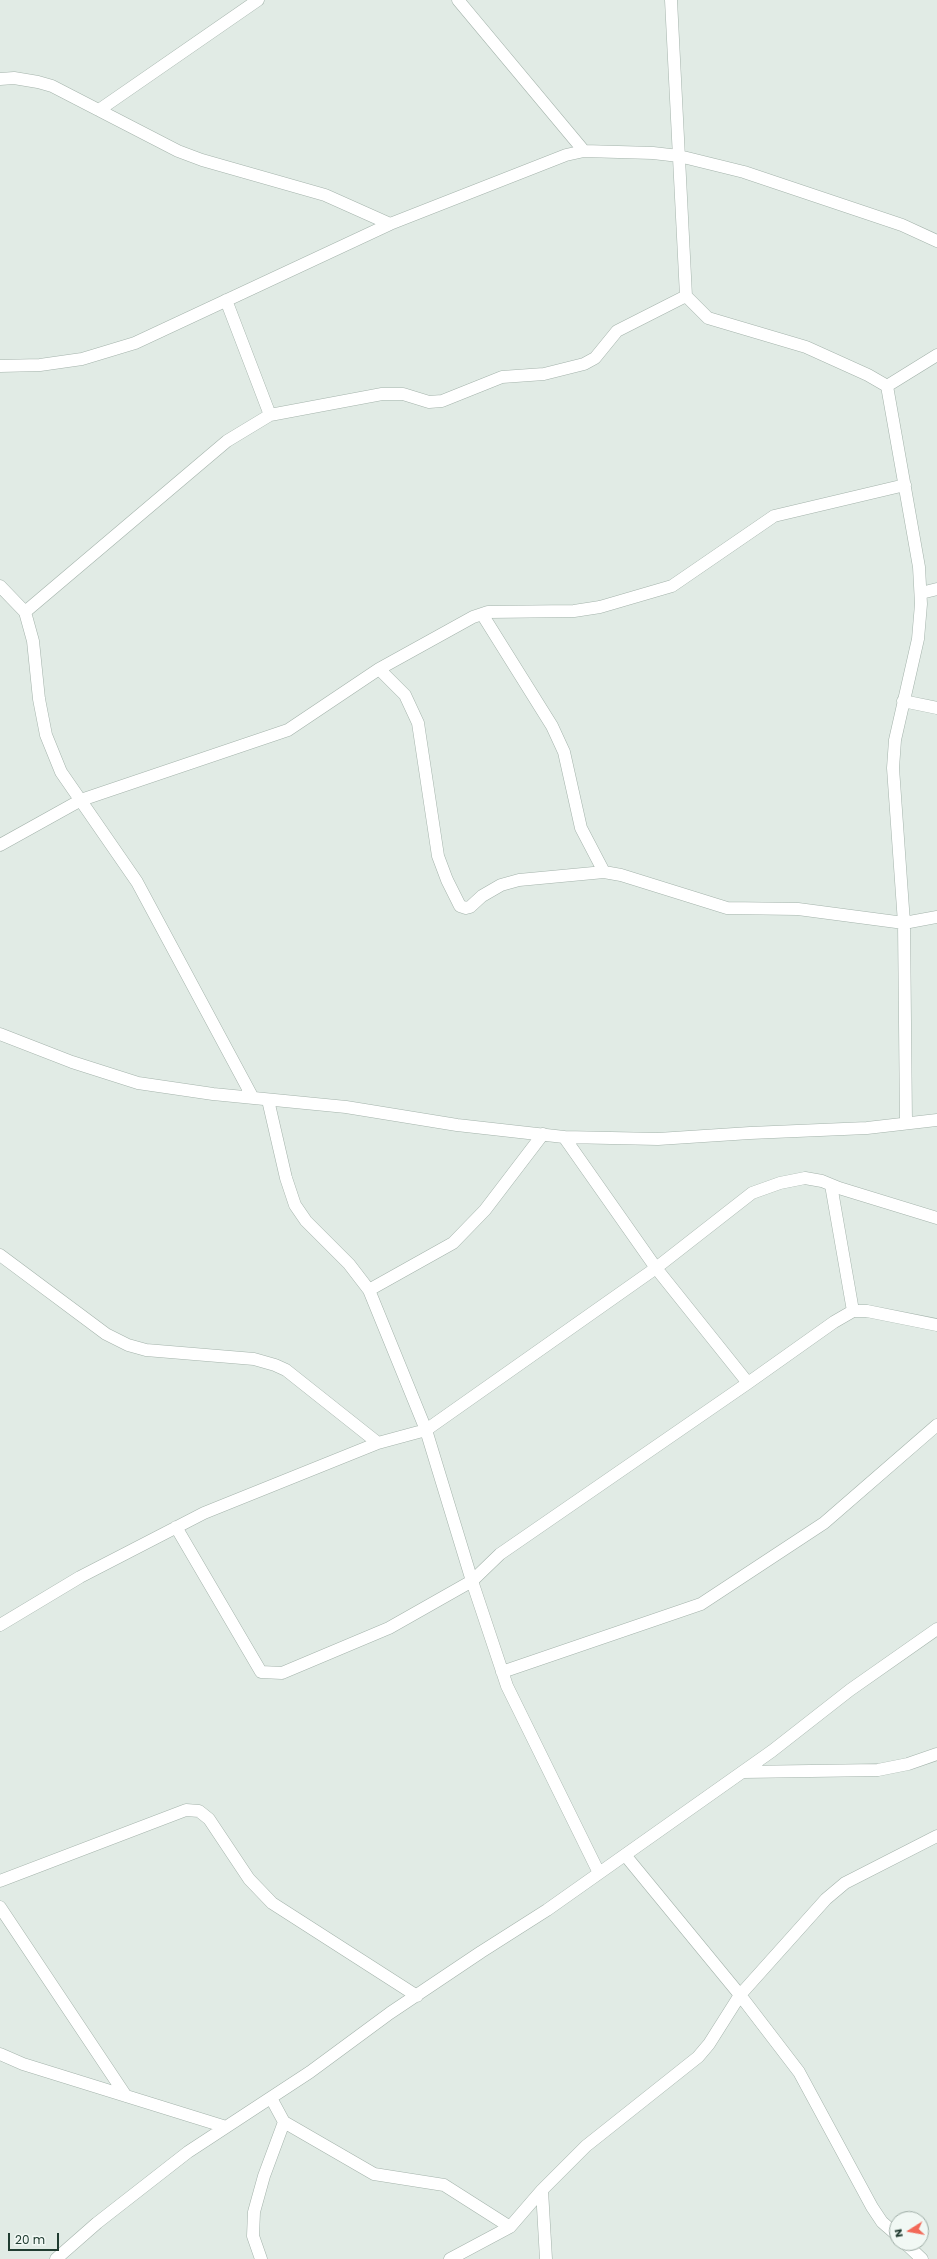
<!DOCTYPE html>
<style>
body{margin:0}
#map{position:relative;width:937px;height:2259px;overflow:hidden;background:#e1ebe5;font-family:Poppins,sans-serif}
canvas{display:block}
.north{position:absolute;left:889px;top:2211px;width:40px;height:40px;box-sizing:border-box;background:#f1f8f4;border:1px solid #9eada6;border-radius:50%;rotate:259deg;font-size:11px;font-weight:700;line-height:16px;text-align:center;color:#213c31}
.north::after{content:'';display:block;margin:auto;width:14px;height:18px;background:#f26958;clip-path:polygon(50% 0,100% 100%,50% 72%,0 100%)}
.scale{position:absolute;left:8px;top:2233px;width:51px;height:18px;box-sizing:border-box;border:2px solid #213c31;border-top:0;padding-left:5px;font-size:12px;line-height:14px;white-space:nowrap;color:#213c31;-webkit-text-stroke:3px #f1f8f4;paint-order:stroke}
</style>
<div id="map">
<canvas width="937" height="2259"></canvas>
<div class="north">N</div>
<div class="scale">20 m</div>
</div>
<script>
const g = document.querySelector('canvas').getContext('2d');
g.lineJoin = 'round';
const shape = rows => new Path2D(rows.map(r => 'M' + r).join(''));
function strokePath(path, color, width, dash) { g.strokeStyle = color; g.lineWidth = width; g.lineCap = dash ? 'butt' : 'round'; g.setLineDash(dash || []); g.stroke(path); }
const minor = shape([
 [458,0,584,151],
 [671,0,686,296,708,318,806,347,868,375,887,386,919,567,921,604,918,639,895,740,893,768,904,923,906,1123],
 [0,79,14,78,38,82,52,86,178,151,202,160,325,195,390,224],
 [99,110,258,0],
 [226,300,270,415],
 [0,366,40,365,82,359,135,343,390,224,566,155,584,151,653,153,679,156,744,172,902,225,937,241],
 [887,386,937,355],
 [0,586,25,612,33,641,39,699,46,735,61,772,137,882,253,1098],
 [921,593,937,589],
 [25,612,227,441,270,415,382,394,403,394,429,402,442,401,502,377,544,374,584,364,595,358,617,331,686,296],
 [482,614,552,726,564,752,581,828,604,872],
 [379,669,405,695,418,723,438,856,447,880,460,906,466,908,470,907,482,896,501,885,519,880,604,872,621,875,727,908,798,909,904,923,937,917],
 [903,701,937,708],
 [0,845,81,800,288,730,379,669,473,617,488,612,574,611,600,607,672,586,774,516,905,485],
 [0,1034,72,1062,138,1083,213,1094,346,1107,457,1125,564,1137,658,1139,750,1133,867,1128,937,1120],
 [268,1100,286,1178,295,1205,306,1221,349,1264,369,1290,426,1430,472,1581,507,1686,599,1873],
 [564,1137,656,1268,748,1383],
 [831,1185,853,1311],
 [0,1255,106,1334,128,1345,146,1350,254,1359,275,1365,286,1370,378,1443],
 [369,1290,453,1243,485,1210,543,1134],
 [176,1527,261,1672,282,1673,389,1628,472,1581,500,1554,748,1383,834,1322,853,1311,867,1311,937,1325],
 [0,1625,80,1577,204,1513,378,1443,426,1430,656,1268,752,1193,780,1183,805,1178,822,1181,839,1188,937,1218],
 [502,1672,701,1604,824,1523,937,1425],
 [743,1772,878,1770,908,1764,937,1754],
 [625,1855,740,1995,799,2072,872,2207,882,2222,897,2235],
 [0,1881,186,1810,199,1811,209,1819,249,1879,272,1903,417,1996],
 [0,1907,126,2096],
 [0,2054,23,2064,226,2127],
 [271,2098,284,2122,374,2174,444,2185,510,2227],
 [542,2190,546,2259],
 [905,2243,922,2259],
 [56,2259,97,2223,188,2152,310,2072,390,2013,481,1952,547,1910,772,1751,850,1690,937,1629],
 [261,2259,253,2236,254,2212,264,2176,284,2122],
 [450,2259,510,2227,542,2190,586,2146,698,2057,709,2044,740,1995,826,1899,845,1883,937,1836]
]);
strokePath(minor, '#a4b3ab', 13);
strokePath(minor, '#fff', 12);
</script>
